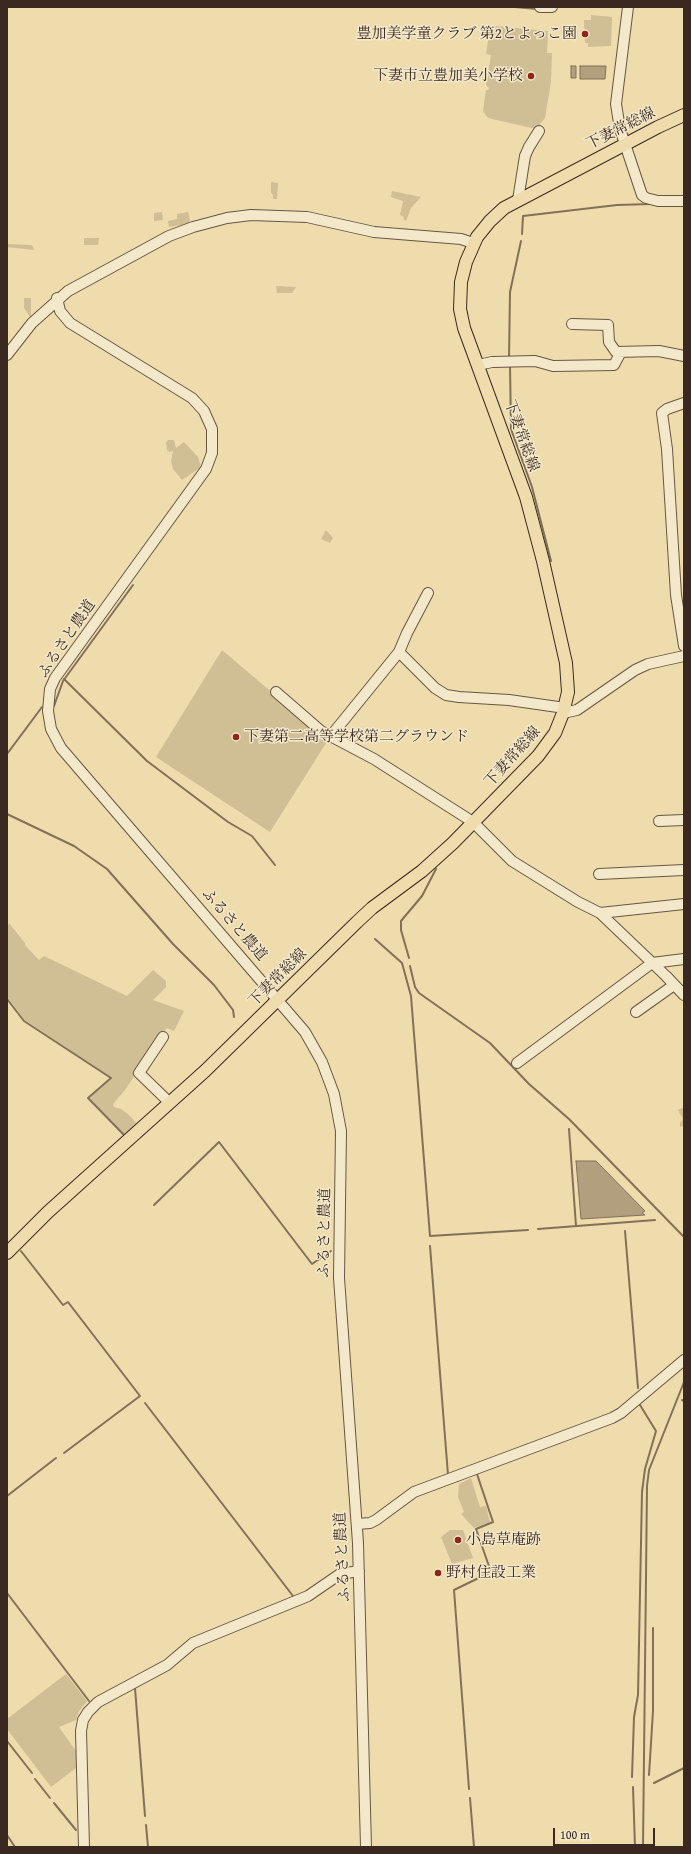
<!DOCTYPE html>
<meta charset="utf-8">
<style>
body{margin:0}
#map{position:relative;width:691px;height:1854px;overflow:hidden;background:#eedcad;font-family:"Gentium Book Plus",serif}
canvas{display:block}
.frame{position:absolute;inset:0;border:8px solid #3b2921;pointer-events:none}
.scale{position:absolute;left:553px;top:1828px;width:102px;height:18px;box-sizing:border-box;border:2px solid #3b2921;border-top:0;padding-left:5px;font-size:12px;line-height:14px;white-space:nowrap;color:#3b2921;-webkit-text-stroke:3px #f4e8ca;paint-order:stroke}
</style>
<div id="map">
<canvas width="691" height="1854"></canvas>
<div class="frame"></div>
<div class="scale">100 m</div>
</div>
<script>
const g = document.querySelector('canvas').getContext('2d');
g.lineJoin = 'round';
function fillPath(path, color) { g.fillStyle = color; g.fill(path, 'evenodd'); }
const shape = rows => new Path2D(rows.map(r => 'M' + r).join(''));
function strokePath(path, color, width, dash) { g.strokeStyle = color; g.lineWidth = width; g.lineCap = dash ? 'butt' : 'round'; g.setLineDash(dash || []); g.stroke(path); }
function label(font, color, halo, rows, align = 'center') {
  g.font = font + ' "Gentium Book Plus","Noto Serif JP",serif'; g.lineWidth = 3; g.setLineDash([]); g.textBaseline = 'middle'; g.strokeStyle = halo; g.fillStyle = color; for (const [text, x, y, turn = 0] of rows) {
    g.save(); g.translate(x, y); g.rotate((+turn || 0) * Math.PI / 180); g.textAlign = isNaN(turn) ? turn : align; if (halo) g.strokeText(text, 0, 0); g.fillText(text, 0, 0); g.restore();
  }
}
fillPath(shape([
 [591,15,612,17,611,46,588,47,588,43,585,43,584,20,591,20],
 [495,26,548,31,547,53,552,53,551,82,545,118,536,129,488,118,483,111,486,90,488,90,489,88,486,85,491,55,486,54,489,35,494,36],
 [271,182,278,183,277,199,273,199,273,195,271,193],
 [392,191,421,197,411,208,406,221,403,219,404,217,400,215,403,201,391,197],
 [162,212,163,220,154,221,154,213],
 [188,212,190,221,187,224,169,227,168,221,177,219,177,214],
 [84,238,99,238,98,245,84,245],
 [7,244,32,245,34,250,7,247],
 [276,286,296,287,292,293,277,293],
 [24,298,31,298,31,318,24,308],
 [168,440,174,440,176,448,184,442,198,457,201,467,182,480,173,469,171,461,173,451,169,452,167,450,166,443],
 [326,530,333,538,330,543,321,539],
 [222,650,328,740,270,832,156,757],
 [9,923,25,943,25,945,39,960,44,956,127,996,153,970,166,981,166,987,153,1000,184,1011,174,1031,167,1028,164,1031,125,1090,113,1104,114,1107,121,1109,128,1114,137,1124,125,1135,89,1098,112,1078,25,1020,7,997,7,928],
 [684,1107,684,1126,680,1127,680,1123,683,1119,678,1110],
 [471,1478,480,1507,486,1506,490,1522,474,1528,461,1514,464,1512,458,1497,459,1484],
 [450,1530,463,1530,473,1558,452,1564,441,1537],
 [66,1674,87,1701,79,1711,76,1720,59,1727,76,1751,76,1768,51,1787,7,1729,7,1719]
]), '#d0be95');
const water = shape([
 [571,66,576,66,576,78,571,78,571,66],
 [580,66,606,66,605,79,580,79,580,66],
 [576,1161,596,1161,645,1211,642,1213,645,1215,581,1219,576,1161]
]);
fillPath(water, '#b19f7d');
strokePath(water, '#827058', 1);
strokePath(shape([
 [515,7,537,9],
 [522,234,523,216,617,205,651,204],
 [509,358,510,292,521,241],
 [510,365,511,429,532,487,551,561],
 [64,679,147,761,228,822,252,836,275,865],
 [54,706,63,681,133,585],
 [7,754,42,707],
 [7,814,74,846,107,869,173,944,214,985,233,1010,234,1017],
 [7,921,7,924],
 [375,939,402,963,411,996,430,1236,528,1230],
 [409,958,401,930,401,921,422,896,436,869],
 [410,966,415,987,419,993,490,1043,529,1084,569,1119,684,1237],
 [7,999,24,1021,111,1078,88,1098,125,1136],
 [569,1129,576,1226],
 [154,1205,219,1142,312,1264,331,1251],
 [538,1229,655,1220],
 [625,1231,638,1388],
 [430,1246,448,1475],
 [21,1251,63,1305,68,1302,140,1396,64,1453],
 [682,1400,684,1401],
 [145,1403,293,1596],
 [7,1496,56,1458],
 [7,1593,89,1701],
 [135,1688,145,1816],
 [7,1741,32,1773],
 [649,1775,653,1711,653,1628],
 [632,1777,634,1717,638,1695,642,1492,645,1469,656,1431,640,1405],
 [35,1779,50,1798],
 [654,1783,684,1768],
 [633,1787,635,1847],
 [469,1789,454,1590,491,1572,476,1529,493,1522,477,1474],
 [470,1798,474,1847],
 [54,1803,76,1830],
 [146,1825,148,1847],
 [7,1835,15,1847],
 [643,1847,647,1486,649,1470,684,1382]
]), '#827058', 2);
const minor = shape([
 [540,7,552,7],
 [628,7,616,104,620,129,642,195,646,198,658,201,684,201],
 [518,200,525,156,529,147,539,131],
 [57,298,60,311,70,323,192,398,204,411,212,429,212,453,206,469,55,678,50,689,48,711,51,729,61,748,305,1032,322,1062,334,1094,341,1131,339,1278,358,1543,366,1847],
 [572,324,608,325,609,342,616,352,659,351,684,356],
 [7,355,32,323,68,291,169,236,193,227,227,218,251,215,307,217,374,232,461,239,473,243],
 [478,365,492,362,535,361,553,366,614,365,621,352],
 [684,403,667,409,662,413,667,449,676,595,684,646],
 [399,652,407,633,428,593],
 [276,692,321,731,374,759,473,822,512,861,578,902,600,913,666,976,684,995],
 [563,713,577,710,635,670,648,664,684,656],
 [330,737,399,652,435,688,446,695,459,697,509,700,565,708],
 [659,821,684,820],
 [599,874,684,870],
 [600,913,684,904],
 [636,1012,674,985],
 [163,1037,139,1073,170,1103],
 [517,1063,652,963,684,959],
 [357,1524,370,1523,376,1520,414,1492,612,1418,621,1413,684,1360],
 [84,1847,81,1731,83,1720,88,1712,98,1702,167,1665,193,1643,308,1596,340,1574,359,1571]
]);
const major = shape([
 [7,1253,48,1212,205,1071,357,922,372,908,422,871,453,843,538,756,555,733,563,713,568,692,566,663,543,561,526,497,464,328,460,309,461,282,466,262,477,237,490,221,504,208,658,127,684,115]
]);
strokePath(minor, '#685644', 12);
strokePath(major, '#3b2921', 14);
strokePath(minor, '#f4e8ca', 10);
strokePath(major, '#eedcad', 12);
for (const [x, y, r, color] of [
 [585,34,4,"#8f2418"],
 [531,76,4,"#8f2418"],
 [236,737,4,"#8f2418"],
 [458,1540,4,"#8f2418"],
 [438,1573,4,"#8f2418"]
]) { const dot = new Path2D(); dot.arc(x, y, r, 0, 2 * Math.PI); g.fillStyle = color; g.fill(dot); strokePath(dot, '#f4e8ca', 1.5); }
label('15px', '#3b2921', '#f4e8ca', [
 ["豊加美学童クラブ 第2とよっこ園",577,34,"right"],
 ["下妻市立豊加美小学校",523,76,"right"],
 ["下妻第二高等学校第二グラウンド",244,737],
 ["小島草庵跡",466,1540],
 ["野村住設工業",446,1573]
], 'left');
label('15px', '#3b2921', '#f4e8ca', [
 ["下妻常総線",621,129,-27],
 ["下妻常総線",521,436,70],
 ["ふるさと農道",67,639,-56],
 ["下妻常総線",513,757,-48],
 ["ふるさと農道",234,925,49],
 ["下妻常総線",278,978,-45],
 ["ふるさと農道",325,1233,-89],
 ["ふるさと農道",343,1557,-93]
]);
</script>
